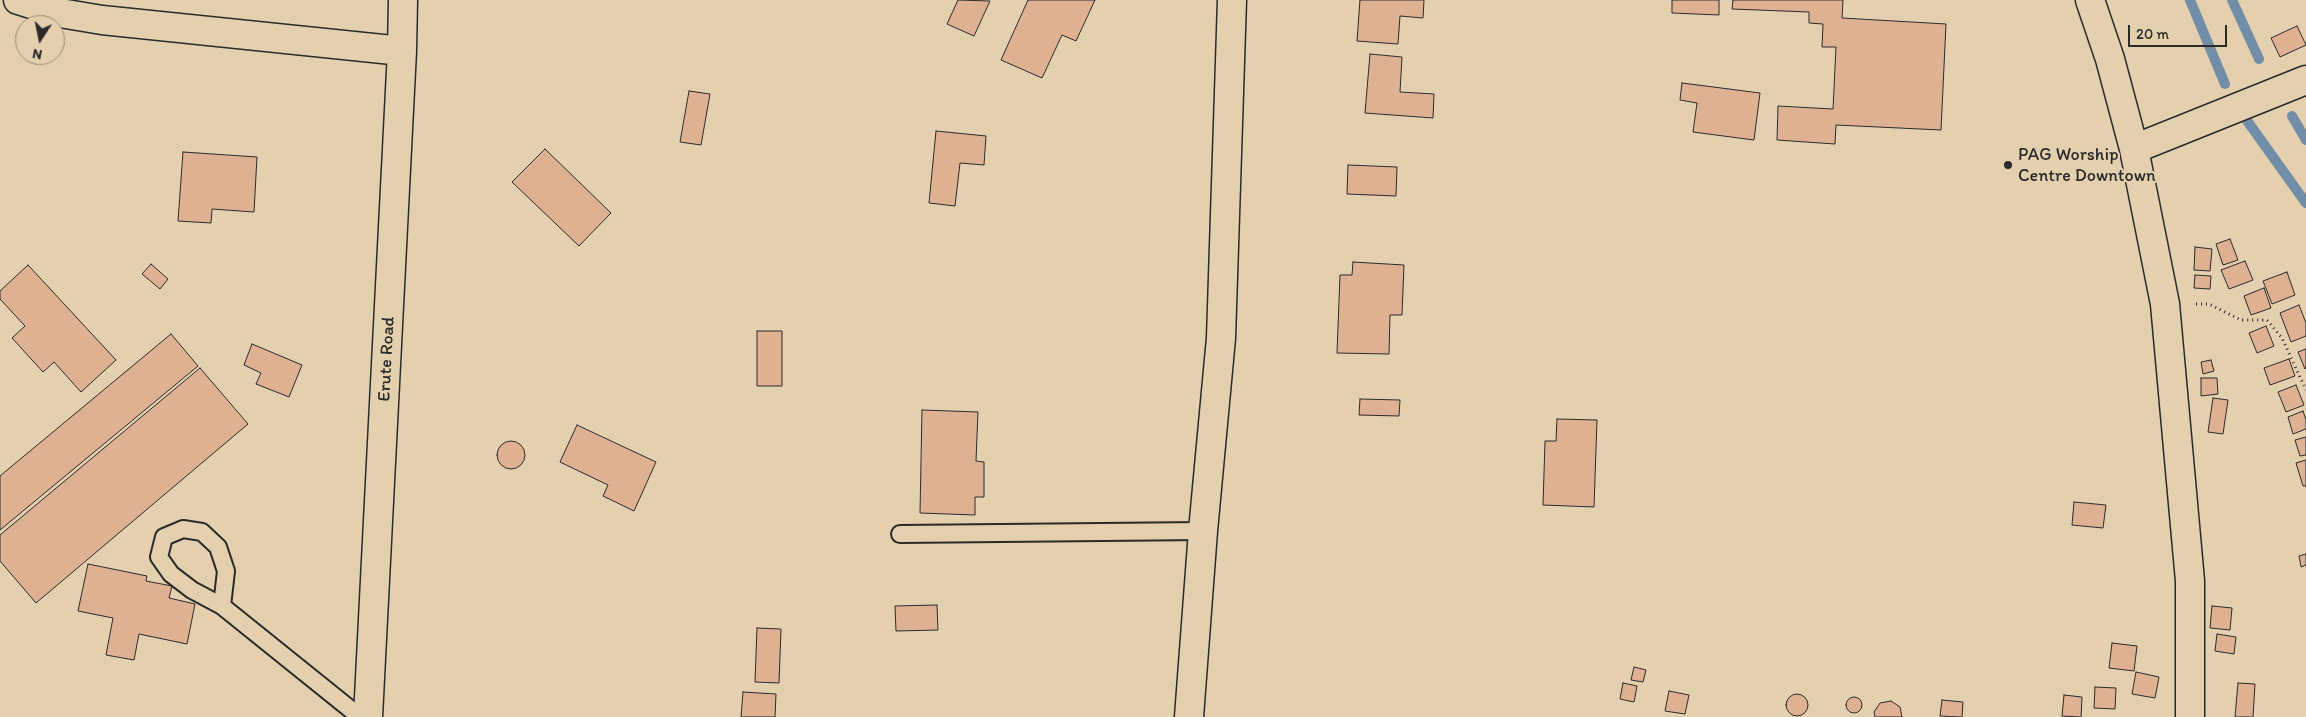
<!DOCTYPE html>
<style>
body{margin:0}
#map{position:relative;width:2306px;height:717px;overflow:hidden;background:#e4d0ae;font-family:Itim,sans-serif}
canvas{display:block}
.north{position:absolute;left:15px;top:15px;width:50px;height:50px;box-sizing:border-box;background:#e4d0ae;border:1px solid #9a8e7a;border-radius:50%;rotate:191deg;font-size:14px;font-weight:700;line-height:20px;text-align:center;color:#2b2b2b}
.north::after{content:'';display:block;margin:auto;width:18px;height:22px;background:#2b2b2b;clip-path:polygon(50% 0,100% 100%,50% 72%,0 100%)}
.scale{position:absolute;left:2128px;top:25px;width:99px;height:22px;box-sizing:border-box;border:2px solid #2b2b2b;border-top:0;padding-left:6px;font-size:15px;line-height:18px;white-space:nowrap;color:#2b2b2b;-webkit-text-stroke:4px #e4d0ae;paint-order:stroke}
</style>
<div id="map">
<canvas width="2306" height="717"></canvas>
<div class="north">N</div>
<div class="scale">20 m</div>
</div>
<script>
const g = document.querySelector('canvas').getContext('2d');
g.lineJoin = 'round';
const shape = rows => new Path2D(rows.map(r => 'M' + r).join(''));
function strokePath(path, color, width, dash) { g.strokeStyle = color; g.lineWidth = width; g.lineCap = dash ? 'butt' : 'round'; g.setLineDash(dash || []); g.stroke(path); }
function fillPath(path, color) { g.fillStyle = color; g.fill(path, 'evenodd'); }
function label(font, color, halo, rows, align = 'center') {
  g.font = font + ' Itim,sans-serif'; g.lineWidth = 4.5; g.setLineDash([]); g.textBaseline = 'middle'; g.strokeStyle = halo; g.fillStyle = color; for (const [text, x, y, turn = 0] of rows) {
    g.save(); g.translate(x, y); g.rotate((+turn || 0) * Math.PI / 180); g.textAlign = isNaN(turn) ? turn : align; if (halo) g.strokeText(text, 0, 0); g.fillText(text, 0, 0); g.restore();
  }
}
strokePath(shape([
 [2190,0,2225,84],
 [2232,0,2259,59],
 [2243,115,2306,203],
 [2292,116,2306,140]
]), '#718da8', 10);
const building = shape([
 [958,0,990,1,974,36,947,24,958,0],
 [1028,0,1095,0,1076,41,1062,35,1042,78,1001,60,1028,0],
 [1360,0,1424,0,1423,18,1400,16,1398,44,1357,41,1360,0],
 [1672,0,1719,0,1719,15,1672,13,1672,0],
 [1733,0,1843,0,1842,18,1946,24,1941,130,1836,125,1835,144,1777,140,1778,106,1833,109,1836,47,1822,47,1823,24,1809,23,1809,12,1732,9,1733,0],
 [2297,26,2306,45,2280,57,2271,38,2297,26],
 [1370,54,1402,57,1400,92,1434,94,1433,118,1365,113,1370,54],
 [1682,83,1760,93,1754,140,1693,132,1697,103,1680,100,1682,83],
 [689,91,710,94,701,145,680,142,689,91],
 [936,131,986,136,984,165,960,163,955,206,929,203,936,131],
 [545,149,611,213,579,246,512,182,545,149],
 [183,152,257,157,254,212,212,209,211,223,178,221,183,152],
 [1348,165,1397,167,1396,196,1347,194,1348,165],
 [2230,239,2238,260,2223,265,2216,244,2230,239],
 [2195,247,2212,249,2210,271,2194,270,2195,247],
 [2245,261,2253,280,2229,289,2221,270,2245,261],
 [1353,262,1404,265,1402,315,1390,315,1389,354,1337,353,1340,275,1352,275,1353,262],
 [151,264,168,279,160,289,142,274,151,264],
 [28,265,116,360,81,392,54,362,43,372,12,338,25,326,0,299,0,291,28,265],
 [2287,272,2295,295,2272,304,2263,281,2287,272],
 [2195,275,2211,276,2210,289,2194,288,2195,275],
 [2264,288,2271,308,2251,315,2244,296,2264,288],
 [2299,305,2306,323,2306,336,2291,342,2280,313,2299,305],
 [2266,326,2274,346,2257,353,2249,333,2266,326],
 [757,331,782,331,782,386,757,386,757,331],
 [171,334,198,366,0,530,0,476,171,334],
 [252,344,302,365,289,397,256,384,261,373,244,365,252,344],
 [2306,349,2306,368,2305,369,2298,352,2306,349],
 [2289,359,2295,376,2270,385,2264,368,2289,359],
 [2211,360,2214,371,2203,374,2201,362,2211,360],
 [200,368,248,424,36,603,0,561,0,535,200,368],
 [2201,378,2217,378,2218,394,2201,396,2201,378],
 [2296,385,2304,405,2286,412,2278,392,2296,385],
 [2213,398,2228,400,2223,434,2208,432,2213,398],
 [1360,399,1400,400,1399,416,1359,415,1360,399],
 [922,410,978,412,976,461,984,462,984,497,975,497,975,515,920,513,922,410],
 [2303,411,2306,420,2306,429,2293,434,2288,417,2303,411],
 [1557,419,1597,420,1594,507,1543,505,1545,441,1556,441,1557,419],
 [577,425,656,462,634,511,603,496,608,485,560,462,577,425],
 [2306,437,2306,455,2300,456,2295,440,2306,437],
 '497 455a14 14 0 1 1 28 0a14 14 0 1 1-28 0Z',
 [2306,460,2306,486,2303,486,2296,463,2306,460],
 [2074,502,2106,505,2103,528,2072,525,2074,502],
 [2306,554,2306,565,2301,567,2299,556,2306,554],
 [88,564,147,576,146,581,172,586,169,598,195,604,187,644,139,634,134,660,106,655,113,618,78,611,88,564],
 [937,605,938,630,896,631,895,606,937,605],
 [2212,606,2232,608,2230,630,2210,628,2212,606],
 [757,628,781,629,779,683,755,682,757,628],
 [2217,634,2236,637,2234,654,2215,651,2217,634],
 [2112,643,2137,646,2134,671,2109,668,2112,643],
 [1634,667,1646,670,1643,682,1631,680,1634,667],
 [2136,672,2159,677,2155,698,2132,694,2136,672],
 [1623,683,1637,686,1634,702,1620,699,1623,683],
 [2238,683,2255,684,2253,717,2235,717,2238,683],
 [2095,687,2116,688,2115,709,2094,708,2095,687],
 [1669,691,1689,695,1685,714,1665,711,1669,691],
 [743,692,776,694,775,717,741,717,743,692],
 '1786 705a11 11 0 1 1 22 0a11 11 0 1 1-22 0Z',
 [2064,695,2082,697,2081,717,2062,716,2064,695],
 '1846 705a8 8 0 1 1 16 0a8 8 0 1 1-16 0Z',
 [1942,700,1963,702,1962,717,1940,716,1942,700],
 [1891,701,1900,707,1902,717,1875,717,1874,712,1880,703,1891,701]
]);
fillPath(building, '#dfb193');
strokePath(building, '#2b2b2b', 1);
const lane = shape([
 [900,534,1203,531],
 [222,606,226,571,218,547,202,532,183,529,164,537,159,557,171,574,192,590,222,606,360,717]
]);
const street = shape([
 [18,0,60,13,102,20,402,51],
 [2090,0,2110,59,2134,149,2165,304,2190,581,2190,717],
 [2134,149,2306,80],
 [368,717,402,51,403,0],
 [1189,717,1203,531,1221,338,1232,0]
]);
strokePath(lane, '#2b2b2b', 20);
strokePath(street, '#2b2b2b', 31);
strokePath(shape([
 [2196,304,2209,304,2241,320,2267,320,2282,338,2306,390]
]), '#2b2b2b', 3, [1, 4]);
strokePath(lane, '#e4d0ae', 16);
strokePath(street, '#e4d0ae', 28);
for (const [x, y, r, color] of [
 [2008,165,5,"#2b2b2b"]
]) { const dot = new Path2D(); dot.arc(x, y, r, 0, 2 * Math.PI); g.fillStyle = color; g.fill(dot); strokePath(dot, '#e4d0ae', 2); }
label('18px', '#2b2b2b', '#e4d0ae', [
 ["PAG Worship",2018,155],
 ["Centre Downtown",2018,176]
], 'left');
label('18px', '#2b2b2b', '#e4d0ae', [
 ["Erute Road",387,359,-87]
]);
</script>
